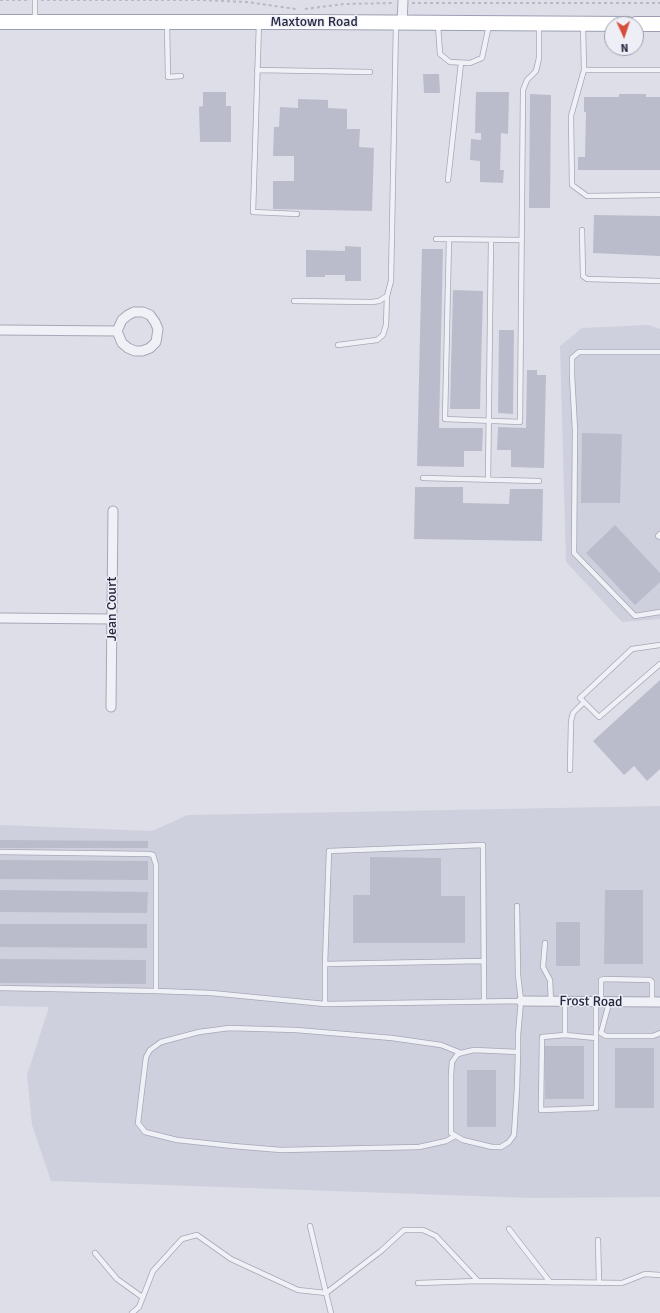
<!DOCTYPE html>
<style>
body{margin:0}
#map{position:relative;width:660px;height:1313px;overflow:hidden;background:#dddee8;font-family:Signika,sans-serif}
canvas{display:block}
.north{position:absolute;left:604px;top:16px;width:40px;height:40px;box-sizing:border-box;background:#edeef6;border:1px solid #9d9fad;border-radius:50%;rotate:177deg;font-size:11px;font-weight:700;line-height:16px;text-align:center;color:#262840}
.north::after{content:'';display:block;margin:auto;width:14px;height:18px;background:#d64e39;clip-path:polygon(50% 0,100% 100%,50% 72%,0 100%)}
</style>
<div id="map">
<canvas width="660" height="1313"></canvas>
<div class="north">N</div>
</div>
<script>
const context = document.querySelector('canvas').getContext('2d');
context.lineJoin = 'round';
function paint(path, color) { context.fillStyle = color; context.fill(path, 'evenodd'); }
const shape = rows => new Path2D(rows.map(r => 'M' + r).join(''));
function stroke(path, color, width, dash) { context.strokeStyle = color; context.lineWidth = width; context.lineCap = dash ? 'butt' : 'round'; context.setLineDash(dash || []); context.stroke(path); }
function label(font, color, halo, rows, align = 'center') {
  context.font = font + ' Signika,sans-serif'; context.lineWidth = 3; context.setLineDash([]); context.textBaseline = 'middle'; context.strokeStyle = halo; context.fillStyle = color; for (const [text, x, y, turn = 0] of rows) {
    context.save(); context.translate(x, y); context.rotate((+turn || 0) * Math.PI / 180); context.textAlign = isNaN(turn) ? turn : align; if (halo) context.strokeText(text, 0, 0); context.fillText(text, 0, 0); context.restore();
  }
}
paint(shape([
 [648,325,660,329,660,619,622,622,566,562,560,346,582,328],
 [660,806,660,1197,531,1198,51,1181,32,1125,27,1075,49,1007,0,1006,0,825,152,831,188,815]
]), '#cfd0dd');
paint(shape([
 [423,74,439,74,440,93,424,93],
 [203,92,226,92,226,106,231,106,231,142,200,142,199,107,203,106],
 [476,92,509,92,508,134,501,133,500,170,504,170,503,183,480,182,480,161,470,160,471,139,481,140,481,133,475,133],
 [530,94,551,95,550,208,529,208],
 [619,94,646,94,646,97,660,97,660,170,578,170,578,157,585,157,586,112,584,112,584,97,619,97],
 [298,99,328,100,328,108,347,109,347,129,360,129,359,147,374,148,372,211,273,209,273,181,294,181,294,156,273,156,274,127,279,127,280,107,298,108],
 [594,215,660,216,660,256,593,253],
 [345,246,361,247,361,281,345,281,345,275,325,275,325,277,306,277,306,250,345,251],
 [422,249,443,249,439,428,483,428,482,451,464,451,464,467,417,466],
 [453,290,483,291,480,409,450,409],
 [499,330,514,330,513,414,498,413],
 [527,370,537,370,537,375,546,375,544,468,511,467,511,450,497,450,498,427,526,428],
 [582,433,622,434,620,503,581,503],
 [415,487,463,487,463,503,509,504,510,489,543,489,542,541,414,539],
 [615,525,660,573,660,582,635,605,586,553],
 [660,680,660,769,647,781,634,766,624,775,593,741],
 [0,840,148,841,148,848,0,848],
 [370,857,441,858,441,896,465,896,465,943,353,943,353,895,370,895],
 [0,860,148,861,148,880,0,879],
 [0,890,148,892,147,913,0,912],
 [605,890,643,890,643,964,604,964],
 [556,922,580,922,580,966,556,966],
 [0,924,147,924,147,948,0,947],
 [0,959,146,960,146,984,0,983],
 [545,1046,584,1046,584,1099,545,1099],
 [615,1048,654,1048,654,1108,615,1108],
 [467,1070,496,1070,496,1127,467,1127]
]), '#babccb');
const lane = shape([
 [35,20,35,0],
 [259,23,253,212,297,214],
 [167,24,168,77,181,76],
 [438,25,440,54,450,62,470,63,482,58,489,25],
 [583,26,584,70,660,70],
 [257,70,370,72],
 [584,70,571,116,572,185,587,196,660,195],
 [448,180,461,63],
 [582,230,583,276,587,279,660,281],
 [436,239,522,240],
 [449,239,445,419,520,422,523,90,527,80,536,71,539,58,539,25],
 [294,301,372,302,379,301,387,296,391,281,396,24],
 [338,345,377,340,383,335,386,325,387,296],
 [660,352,579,352,572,358,572,375,575,430,574,553,635,616,660,612],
 [423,478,539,481],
 [488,480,491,240],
 [660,534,658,536,660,537],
 [660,645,632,649,580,698,599,717,660,664],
 [570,770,571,721,573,713,584,702],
 [0,852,149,854,153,855,156,865,156,991],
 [517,906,518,975,521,1001,518,1035,518,1052,517,1088,514,1135,509,1142,501,1147,492,1147,463,1140,451,1133,451,1075,452,1062,457,1055,461,1053,474,1050,518,1052],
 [545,943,543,967,550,980,551,1002],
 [325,964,483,961],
 [0,988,156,991,211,993,325,1004,521,1001],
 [565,1002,565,1035,542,1037,541,1110,596,1108,596,1003],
 [601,1002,601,980,604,979,650,980,652,982,652,1002],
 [609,1003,601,1033,606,1036,653,1036,660,1033],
 [325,1004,325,964,329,851,483,845,484,1001],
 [565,1035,596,1038],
 [455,1136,446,1141,419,1147,281,1150,233,1146,177,1140,145,1132,138,1123,146,1057,150,1050,161,1042,199,1032,229,1028,296,1030,392,1038,441,1045,461,1053],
 [509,1229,550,1282],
 [598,1240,599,1283],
 [95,1253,117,1279,142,1297],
 [418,1283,478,1281],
 [132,1313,139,1307,153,1271,182,1239,197,1235,231,1259,298,1290,326,1293,310,1226],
 [331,1313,326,1293,381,1251,404,1230,423,1230,436,1236,478,1281,622,1283,645,1274,660,1275]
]);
const street = shape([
 [402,23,403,0],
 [134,312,143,312,150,315,155,322,158,329,156,342,150,348,142,351,135,351,128,348,122,343,117,331,122,320,128,315,134,312],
 [0,330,117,331],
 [0,618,112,619],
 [111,707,113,511],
 [521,1001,660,1002]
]);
const primary = shape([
 [0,22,311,22,628,24],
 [636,24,660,24]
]);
stroke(lane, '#a6a7b6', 6);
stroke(street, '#a6a7b6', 11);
stroke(primary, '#9c9fb4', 16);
stroke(shape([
 [0,0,29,0],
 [41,0,201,0,247,2,296,9],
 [412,3,660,3],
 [305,9,344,4,394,3]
]), '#b7b9c3', 2, [3, 3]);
stroke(lane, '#f0f1f6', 4.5);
stroke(street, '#f0f1f6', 9);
stroke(primary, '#fff', 14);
label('14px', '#262840', '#edeef6', [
 ["Maxtown Road",314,22],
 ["Jean Court",112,609,-90],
 ["Frost Road",591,1002,1]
]);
</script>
